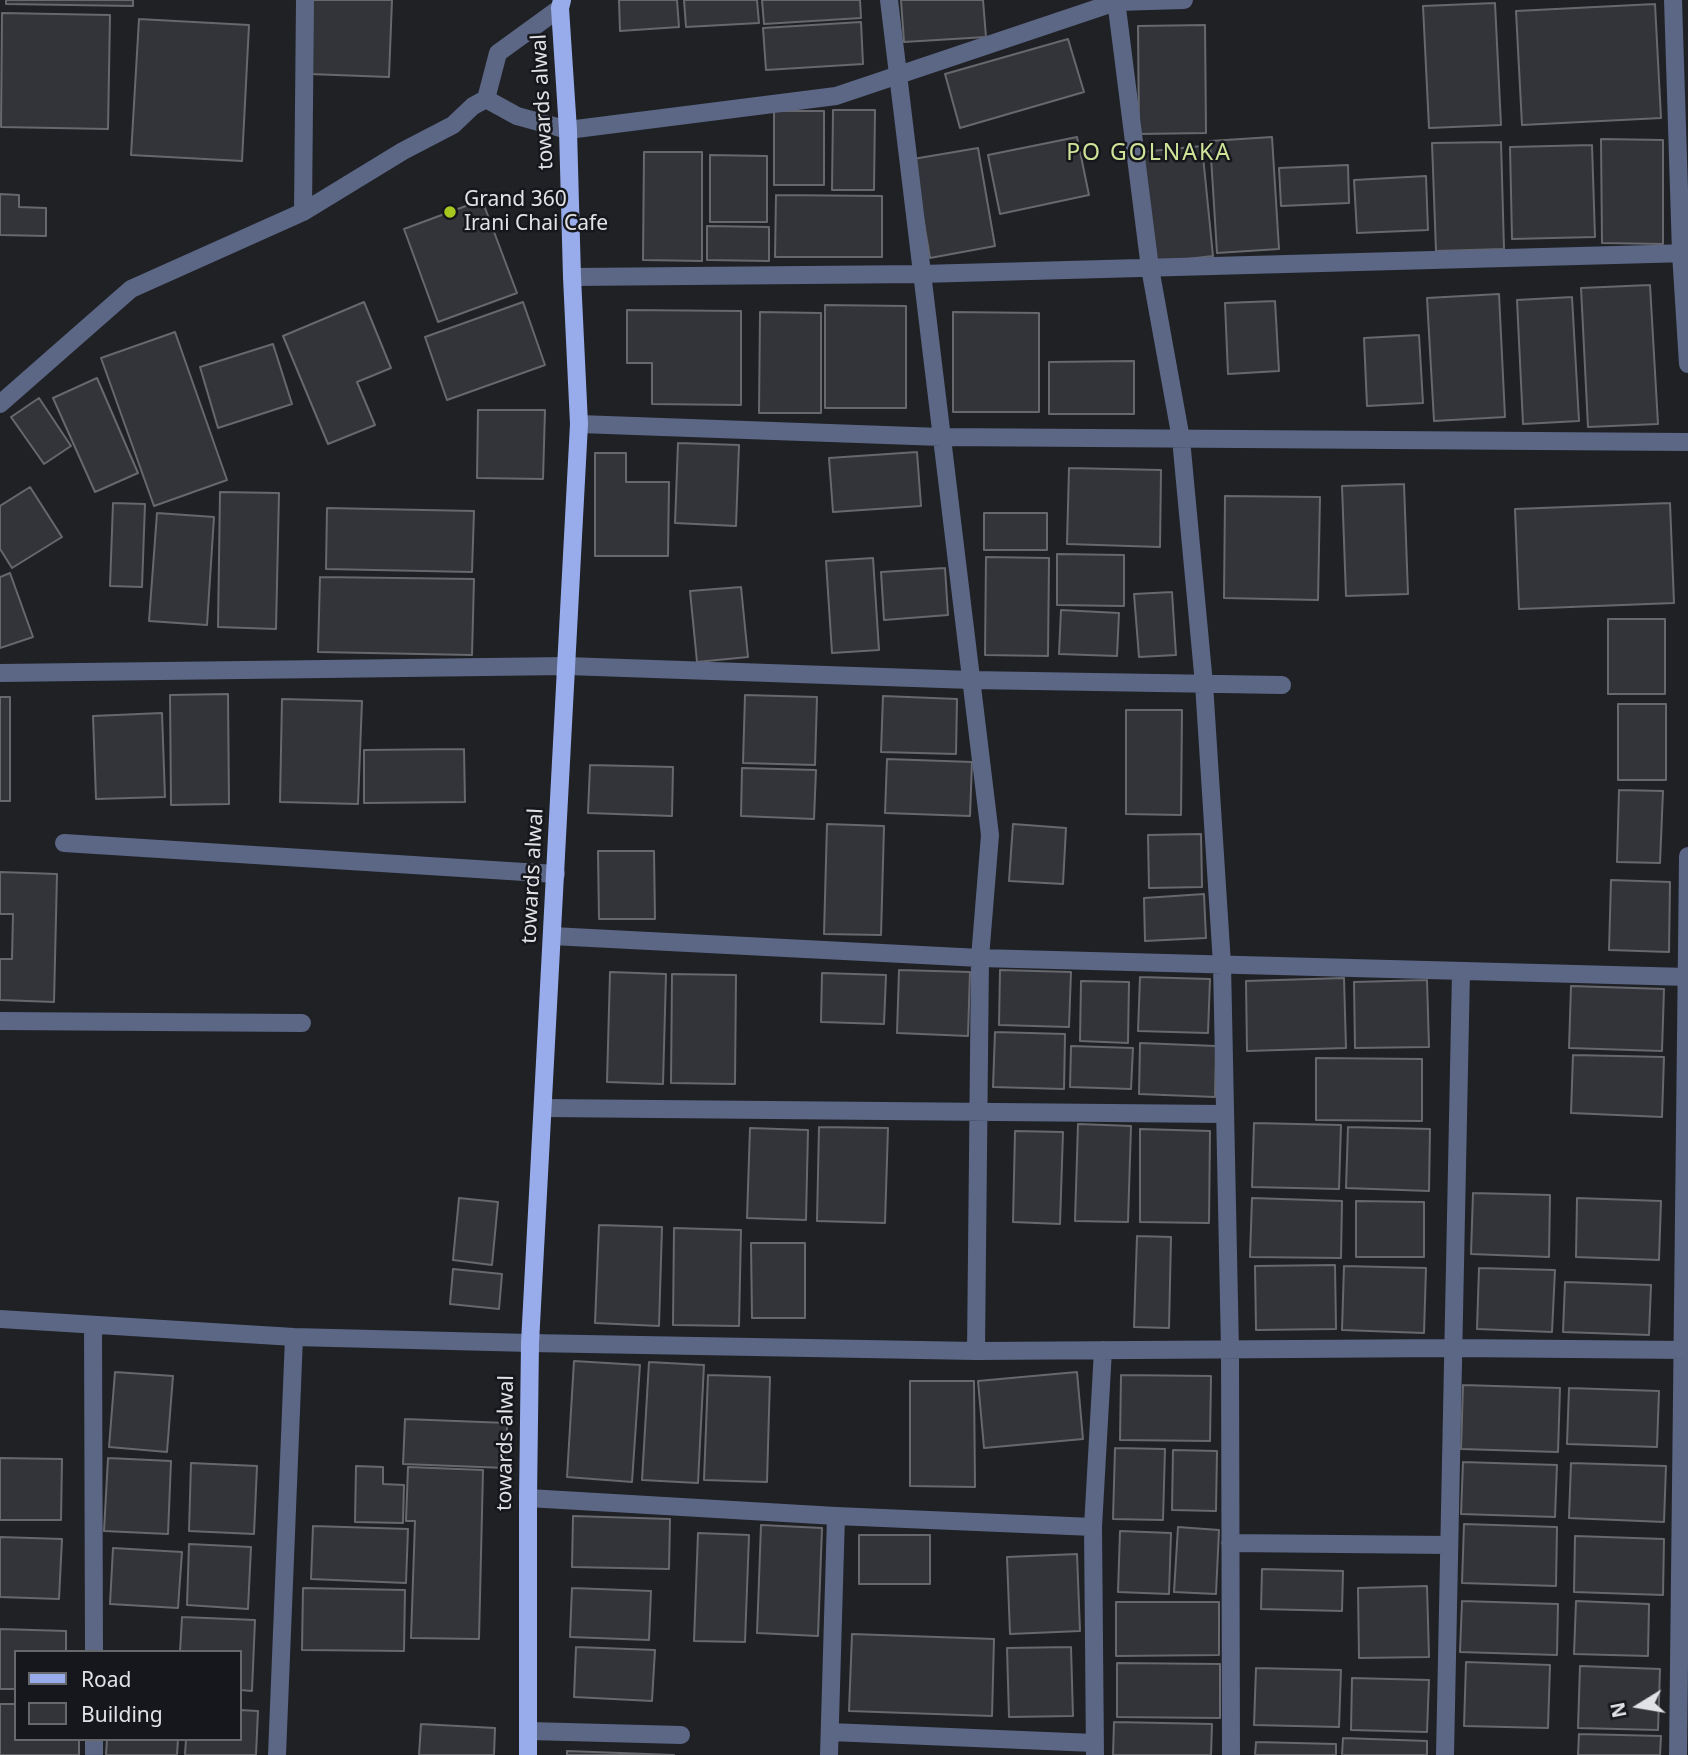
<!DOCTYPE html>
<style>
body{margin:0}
#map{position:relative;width:1688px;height:1755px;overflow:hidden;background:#1f2125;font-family:"Noto Sans",sans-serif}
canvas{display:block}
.legend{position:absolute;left:14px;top:1650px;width:228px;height:91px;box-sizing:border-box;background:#16171c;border:2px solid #67686c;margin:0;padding:9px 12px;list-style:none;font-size:21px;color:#e1e2e5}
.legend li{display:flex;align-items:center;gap:14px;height:35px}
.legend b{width:35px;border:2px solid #67686c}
.north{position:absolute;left:1604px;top:1671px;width:70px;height:70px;-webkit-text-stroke:5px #16171c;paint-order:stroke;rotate:259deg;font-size:19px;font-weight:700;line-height:28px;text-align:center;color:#e1e2e5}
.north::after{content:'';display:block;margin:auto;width:24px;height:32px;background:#e1e2e5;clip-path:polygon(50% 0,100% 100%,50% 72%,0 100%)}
</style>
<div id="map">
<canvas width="1688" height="1755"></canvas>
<ul class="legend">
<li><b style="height:9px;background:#98acec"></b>Road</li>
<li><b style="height:19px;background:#33343a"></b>Building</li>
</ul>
<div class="north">N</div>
</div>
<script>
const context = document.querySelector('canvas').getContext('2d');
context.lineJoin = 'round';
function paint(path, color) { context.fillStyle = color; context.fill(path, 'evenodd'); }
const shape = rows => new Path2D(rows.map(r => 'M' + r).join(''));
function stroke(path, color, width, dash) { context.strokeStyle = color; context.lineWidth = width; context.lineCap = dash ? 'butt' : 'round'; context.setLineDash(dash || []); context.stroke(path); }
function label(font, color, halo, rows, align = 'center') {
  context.font = font + ' "Noto Sans",sans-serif'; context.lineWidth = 5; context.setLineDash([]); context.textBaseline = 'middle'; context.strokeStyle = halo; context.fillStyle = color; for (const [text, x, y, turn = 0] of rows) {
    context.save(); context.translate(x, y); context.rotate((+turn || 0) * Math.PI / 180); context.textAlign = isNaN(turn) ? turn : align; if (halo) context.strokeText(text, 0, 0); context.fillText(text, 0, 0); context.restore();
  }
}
const building = shape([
 [6,0,133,0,133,6,6,4,6,0],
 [312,0,392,0,389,77,309,74,312,0],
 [619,0,677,0,679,27,620,31,619,0],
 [684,0,757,0,759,23,686,27,684,0],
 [762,0,860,0,861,18,764,24,762,0],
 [901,0,983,0,986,37,904,42,901,0],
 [1495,3,1501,125,1429,128,1423,6,1495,3],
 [1655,4,1661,118,1522,125,1516,11,1655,4],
 [2,13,110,15,108,129,1,127,2,13],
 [139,19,249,25,242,161,131,155,139,19],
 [861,22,863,64,766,70,763,28,861,22],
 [1205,25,1206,133,1139,134,1138,26,1205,25],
 [1068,39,1084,92,960,128,945,74,1068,39],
 [833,110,875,110,874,190,832,190,833,110],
 [774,111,824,111,824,185,774,185,774,111],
 [1077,137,1089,195,1000,214,988,155,1077,137],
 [1272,137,1279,249,1217,253,1210,141,1272,137],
 [1601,139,1663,140,1663,244,1602,243,1601,139],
 [1501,142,1504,249,1436,251,1432,143,1501,142],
 [1592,145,1595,237,1512,239,1510,147,1592,145],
 [1202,146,1213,256,1153,263,1142,152,1202,146],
 [978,148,995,246,930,258,913,159,978,148],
 [644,152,702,152,702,261,643,260,644,152],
 [710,155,767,156,767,222,710,222,710,155],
 [1348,165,1349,203,1281,206,1279,168,1348,165],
 [1426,176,1428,230,1357,233,1354,180,1426,176],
 [0,194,19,195,19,207,46,208,46,236,0,235,0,194],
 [776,195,882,196,882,257,775,257,776,195],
 [482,200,517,293,438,322,404,229,482,200],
 [707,226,769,227,769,261,707,260,707,226],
 [1650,285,1658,424,1588,427,1581,288,1650,285],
 [1499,294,1505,417,1434,421,1427,298,1499,294],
 [1572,297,1579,421,1523,424,1517,300,1572,297],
 [1275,301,1279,371,1228,374,1225,303,1275,301],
 [364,302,391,368,357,382,375,425,328,444,283,336,364,302],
 [523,302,545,365,447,400,425,337,523,302],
 [825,305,906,306,906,408,825,408,825,305],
 [627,310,741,311,741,405,652,404,652,363,627,363,627,310],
 [760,312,821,313,821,413,759,413,760,312],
 [953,312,1039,313,1039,412,953,412,953,312],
 [175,332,227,480,154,506,101,358,175,332],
 [1419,335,1423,403,1367,406,1364,338,1419,335],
 [273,344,292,404,218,428,200,367,273,344],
 [1134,361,1134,414,1049,414,1049,362,1134,361],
 [97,378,138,473,95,492,53,398,97,378],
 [39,398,71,446,44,464,11,417,39,398],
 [478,410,545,410,543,479,477,478,478,410],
 [678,443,739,445,736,526,675,523,678,443],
 [917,452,921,506,833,512,829,458,917,452],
 [595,453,626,453,626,482,669,482,668,556,595,556,595,453],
 [1069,468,1161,470,1160,547,1067,544,1069,468],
 [1404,484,1408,594,1346,596,1342,486,1404,484],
 [30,487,62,537,12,568,0,549,0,506,30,487],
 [220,492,279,493,276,629,218,627,220,492],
 [1225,496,1320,497,1318,600,1224,598,1225,496],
 [113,503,145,504,142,587,110,586,113,503],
 [1670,503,1674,603,1519,609,1515,509,1670,503],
 [327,508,474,511,472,572,326,569,327,508],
 [157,513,214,517,207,625,149,621,157,513],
 [984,513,1047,513,1047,550,984,550,984,513],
 [1057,554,1124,555,1124,606,1057,605,1057,554],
 [986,557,1049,558,1048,656,985,655,986,557],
 [873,558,879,650,832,653,826,561,873,558],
 [945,568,948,615,884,620,881,572,945,568],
 [10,573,33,637,0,648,0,577,10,573],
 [320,577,474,579,472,655,318,652,320,577],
 [741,587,748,657,697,662,690,591,741,587],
 [1172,592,1176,655,1139,657,1134,594,1172,592],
 [1061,610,1119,613,1117,656,1059,654,1061,610],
 [1608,619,1665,619,1665,694,1608,694,1608,619],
 [228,694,229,804,171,805,170,695,228,694],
 [745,695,817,697,815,765,743,763,745,695],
 [883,696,957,699,956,754,881,752,883,696],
 [0,697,10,697,10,801,0,801,0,697],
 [282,699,362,701,358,804,280,802,282,699],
 [1618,704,1666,704,1666,780,1618,780,1618,704],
 [1126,710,1182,710,1181,815,1126,814,1126,710],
 [162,713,165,797,96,799,93,716,162,713],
 [464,749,465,802,364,803,364,750,464,749],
 [887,759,972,762,970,816,885,813,887,759],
 [590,765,673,767,672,816,588,813,590,765],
 [742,768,816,770,814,819,741,816,742,768],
 [1619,790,1663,791,1660,863,1617,862,1619,790],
 [827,824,884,826,881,935,824,934,827,824],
 [1013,824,1066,828,1063,884,1009,881,1013,824],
 [1201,834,1202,887,1149,888,1148,835,1201,834],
 [598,851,654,851,655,919,599,919,598,851],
 [0,872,57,874,54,1002,0,1000,0,959,12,959,13,914,0,914,0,872],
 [1611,880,1670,882,1669,952,1609,950,1611,880],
 [1204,894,1206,938,1145,941,1144,898,1204,894],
 [899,970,970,972,968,1036,897,1033,899,970],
 [1000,970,1071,972,1069,1027,999,1025,1000,970],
 [610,972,666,974,663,1084,607,1082,610,972],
 [822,973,886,975,884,1024,821,1022,822,973],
 [672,974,736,975,735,1084,671,1083,672,974],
 [1140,977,1210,979,1208,1033,1138,1031,1140,977],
 [1344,978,1346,1048,1247,1051,1246,981,1344,978],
 [1427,980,1429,1047,1355,1048,1354,982,1427,980],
 [1081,981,1129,982,1128,1043,1080,1041,1081,981],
 [1571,986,1664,989,1662,1051,1569,1048,1571,986],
 [995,1032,1065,1034,1064,1089,993,1087,995,1032],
 [1140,1043,1216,1046,1215,1097,1139,1094,1140,1043],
 [1071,1046,1133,1048,1131,1089,1070,1087,1071,1046],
 [1573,1055,1664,1057,1662,1117,1571,1113,1573,1055],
 [1316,1058,1422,1059,1422,1121,1316,1120,1316,1058],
 [1254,1123,1341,1125,1339,1189,1252,1187,1254,1123],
 [1078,1124,1131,1126,1128,1222,1075,1221,1078,1124],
 [819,1127,888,1128,885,1223,817,1221,819,1127],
 [1348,1127,1430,1129,1429,1191,1346,1188,1348,1127],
 [750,1128,808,1130,806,1220,747,1218,750,1128],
 [1140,1129,1210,1131,1209,1223,1140,1222,1140,1129],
 [1015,1131,1063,1132,1060,1224,1013,1222,1015,1131],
 [1473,1193,1550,1195,1549,1257,1471,1254,1473,1193],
 [459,1198,498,1202,492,1265,453,1260,459,1198],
 [1252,1198,1342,1201,1341,1258,1250,1257,1252,1198],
 [1577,1198,1661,1201,1659,1260,1576,1257,1577,1198],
 [1356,1201,1424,1202,1424,1257,1356,1257,1356,1201],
 [599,1225,662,1227,659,1326,595,1323,599,1225],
 [674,1228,741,1230,739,1326,673,1325,674,1228],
 [1137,1236,1171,1237,1169,1328,1134,1327,1137,1236],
 [751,1243,805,1243,805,1318,752,1318,751,1243],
 [1335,1265,1336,1329,1256,1330,1255,1266,1335,1265],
 [1344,1266,1426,1268,1424,1333,1342,1330,1344,1266],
 [1479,1268,1555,1270,1552,1332,1477,1329,1479,1268],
 [453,1269,502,1274,499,1309,450,1304,453,1269],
 [1565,1282,1651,1285,1649,1335,1563,1332,1565,1282],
 [574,1361,640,1365,632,1482,567,1477,574,1361],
 [649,1362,704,1365,698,1483,642,1480,649,1362],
 [115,1372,173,1376,167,1452,109,1447,115,1372],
 [1077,1372,1083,1439,984,1448,978,1381,1077,1372],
 [708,1375,770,1377,767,1482,704,1480,708,1375],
 [1121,1375,1211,1376,1210,1441,1120,1440,1121,1375],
 [910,1381,974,1381,975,1487,910,1486,910,1381],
 [1463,1385,1560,1388,1558,1452,1461,1449,1463,1385],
 [1569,1388,1659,1391,1657,1447,1567,1444,1569,1388],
 [405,1419,507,1423,506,1468,403,1464,405,1419],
 [1115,1448,1165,1449,1163,1520,1113,1519,1115,1448],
 [1173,1450,1217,1451,1216,1511,1172,1510,1173,1450],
 [0,1458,62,1459,61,1520,0,1520,0,1458],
 [108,1458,171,1461,168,1534,104,1531,108,1458],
 [1463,1462,1557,1465,1555,1517,1461,1514,1463,1462],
 [191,1463,257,1466,254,1534,189,1531,191,1463],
 [1571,1463,1666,1466,1664,1522,1569,1518,1571,1463],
 [356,1466,383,1467,383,1484,404,1485,403,1523,355,1522,356,1466],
 [408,1467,483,1470,479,1639,411,1638,415,1521,406,1521,408,1467],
 [573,1516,670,1519,669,1569,572,1567,573,1516],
 [1464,1524,1557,1527,1556,1586,1462,1583,1464,1524],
 [761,1525,822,1528,818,1636,757,1633,761,1525],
 [313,1526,408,1529,406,1583,311,1579,313,1526],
 [1178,1527,1219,1530,1216,1594,1174,1592,1178,1527],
 [1120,1531,1171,1533,1169,1594,1118,1592,1120,1531],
 [698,1533,749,1535,745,1642,694,1641,698,1533],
 [859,1535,930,1535,930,1584,859,1584,859,1535],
 [1575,1536,1664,1539,1663,1595,1574,1592,1575,1536],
 [0,1537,62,1539,59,1599,0,1597,0,1537],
 [189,1544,251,1547,248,1609,187,1605,189,1544],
 [113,1548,182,1552,178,1608,110,1604,113,1548],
 [1077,1554,1080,1631,1010,1634,1007,1557,1077,1554],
 [1262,1569,1343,1571,1342,1611,1261,1609,1262,1569],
 [1427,1586,1429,1657,1359,1658,1358,1588,1427,1586],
 [303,1588,405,1590,404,1651,302,1650,303,1588],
 [572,1588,651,1591,649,1640,570,1637,572,1588],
 [1462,1601,1558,1604,1557,1655,1460,1652,1462,1601],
 [1576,1601,1649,1604,1648,1656,1574,1654,1576,1601],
 [1116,1602,1219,1602,1219,1655,1116,1656,1116,1602],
 [182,1617,255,1620,252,1691,240,1690,240,1652,180,1652,182,1617],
 [0,1629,66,1631,66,1652,16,1652,16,1689,0,1689,0,1629],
 [852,1634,994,1639,992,1716,849,1711,852,1634],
 [576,1647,655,1650,652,1701,574,1697,576,1647],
 [1071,1647,1073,1716,1009,1717,1007,1648,1071,1647],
 [1466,1662,1550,1665,1548,1728,1464,1726,1466,1662],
 [1117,1663,1220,1664,1220,1718,1117,1717,1117,1663],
 [1580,1666,1660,1669,1658,1730,1578,1728,1580,1666],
 [1256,1668,1341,1670,1339,1727,1254,1725,1256,1668],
 [1352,1678,1429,1680,1427,1732,1351,1730,1352,1678],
 [0,1704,16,1704,16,1739,79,1739,79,1755,0,1755,0,1704],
 [240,1710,258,1711,256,1755,185,1755,186,1739,240,1739,240,1710],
 [1114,1722,1212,1724,1211,1755,1113,1755,1114,1722],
 [421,1724,495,1728,494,1755,419,1755,421,1724],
 [1579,1734,1661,1736,1660,1755,1578,1755,1579,1734],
 [1343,1738,1427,1741,1427,1755,1342,1755,1343,1738],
 [107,1739,178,1739,177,1755,106,1755,107,1739],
 [1256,1742,1336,1744,1336,1755,1255,1755,1256,1742],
 [567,1751,674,1755,567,1755,567,1751]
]);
paint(building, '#33343a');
stroke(building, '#66686d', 2);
stroke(shape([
 [889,0,990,835,980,958,976,1351],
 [1116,0,1150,268,1181,439,1204,684,1222,964,1230,1350,1231,1755],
 [1673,0,1681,253,1688,364],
 [560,8,498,53,486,99,517,116,568,130,836,96,1116,2,1184,0],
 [303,212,305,0],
 [572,277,921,274,1688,253],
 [0,404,131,289,303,212,403,151,453,125,473,106,486,99],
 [579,424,941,437,1688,442],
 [0,673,567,666,971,680,1282,685],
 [64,843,556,874],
 [552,936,980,958,1688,977],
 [0,1021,302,1023],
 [543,1108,1224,1114],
 [0,1319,294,1337,530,1343,976,1351,1453,1348,1688,1350],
 [93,1325,94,1652],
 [528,1498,836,1516,1093,1527],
 [1230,1543,1449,1545],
 [529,1731,681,1735],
 [830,1732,1094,1743],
 [94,1739,94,1755],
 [277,1755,294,1337],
 [829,1755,836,1516],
 [1095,1755,1093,1527,1103,1350],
 [1445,1755,1461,971],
 [1678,1755,1688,856]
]), '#5c6685', 18);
stroke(shape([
 [528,1755,528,1498,530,1343,579,424,572,277,568,130,560,8,562,0]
]), '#98acec', 18);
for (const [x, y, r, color] of [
 [450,212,7,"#a7c81f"]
]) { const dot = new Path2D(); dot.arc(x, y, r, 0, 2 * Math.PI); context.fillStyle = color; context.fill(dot); stroke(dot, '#16171c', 2.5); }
label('21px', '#e1e2e5', '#16171c', [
 ["towards alwal",543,102,-93],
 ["towards alwal",533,876,-87],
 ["towards alwal",506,1443,-89]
]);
label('21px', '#e1e2e5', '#16171c', [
 ["Grand 360",464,200],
 ["Irani Chai Cafe",464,224]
], 'left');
context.letterSpacing = '2px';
label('23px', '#cee398', '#16171c', [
 ["PO GOLNAKA",1149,153]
]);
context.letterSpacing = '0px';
</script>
